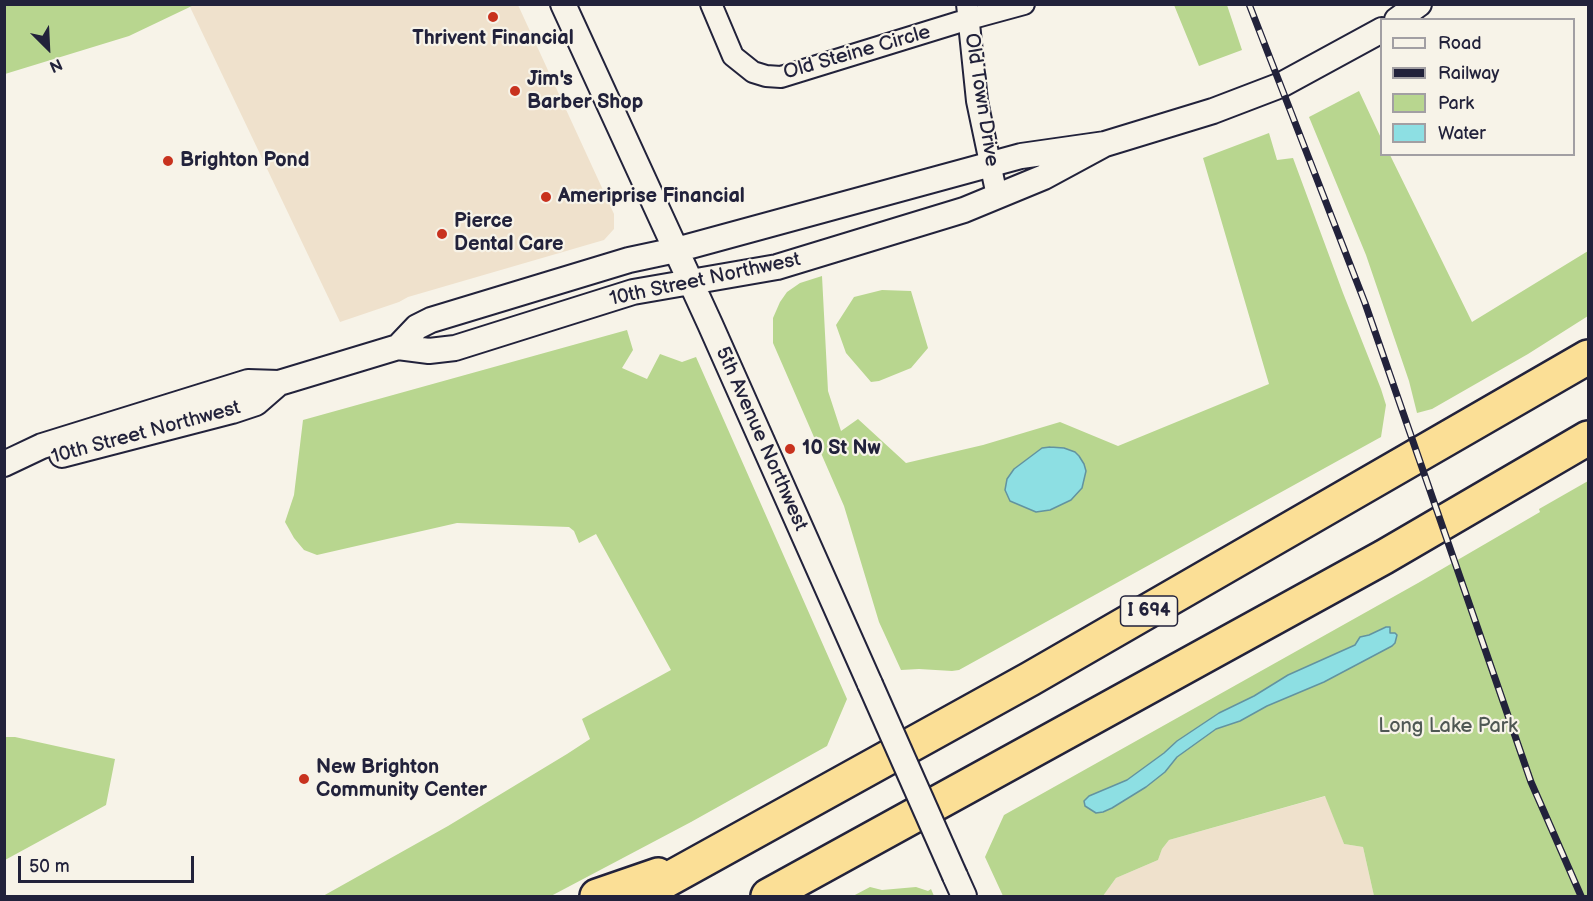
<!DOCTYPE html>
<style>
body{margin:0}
#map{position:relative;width:1593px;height:901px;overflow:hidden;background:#f7f3e8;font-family:"Balsamiq Sans",sans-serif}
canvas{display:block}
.frame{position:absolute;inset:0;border:6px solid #22223b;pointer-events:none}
.legend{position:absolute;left:1380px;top:18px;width:195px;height:138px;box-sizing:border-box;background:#f7f3e8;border:2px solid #a29fa3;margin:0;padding:8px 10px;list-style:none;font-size:18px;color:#22223b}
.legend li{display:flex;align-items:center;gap:12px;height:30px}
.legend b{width:30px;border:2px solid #a29fa3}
.north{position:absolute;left:18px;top:18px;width:60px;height:60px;-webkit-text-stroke:4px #f7f3e8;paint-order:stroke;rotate:156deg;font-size:16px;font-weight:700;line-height:24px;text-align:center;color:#22223b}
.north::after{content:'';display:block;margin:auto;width:21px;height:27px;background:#22223b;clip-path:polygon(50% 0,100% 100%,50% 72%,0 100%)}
.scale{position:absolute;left:18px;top:856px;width:176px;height:27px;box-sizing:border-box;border:3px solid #22223b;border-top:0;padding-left:8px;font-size:18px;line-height:21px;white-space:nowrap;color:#22223b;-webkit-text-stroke:4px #f7f3e8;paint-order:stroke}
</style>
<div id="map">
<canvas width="1593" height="901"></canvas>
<div class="frame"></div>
<ul class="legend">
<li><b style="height:8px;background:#f7f3e8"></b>Road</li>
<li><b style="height:8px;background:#22223b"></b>Railway</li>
<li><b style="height:16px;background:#b8d68f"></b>Park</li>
<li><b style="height:16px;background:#8ddfe3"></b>Water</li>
</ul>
<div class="north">N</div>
<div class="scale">50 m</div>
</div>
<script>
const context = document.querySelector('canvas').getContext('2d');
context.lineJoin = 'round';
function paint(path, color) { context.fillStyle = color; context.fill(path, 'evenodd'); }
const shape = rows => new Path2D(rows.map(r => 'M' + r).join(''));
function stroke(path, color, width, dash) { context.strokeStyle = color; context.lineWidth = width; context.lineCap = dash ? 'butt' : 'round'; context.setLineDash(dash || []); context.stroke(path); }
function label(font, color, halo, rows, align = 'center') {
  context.font = font + ' "Balsamiq Sans",sans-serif'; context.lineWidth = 4.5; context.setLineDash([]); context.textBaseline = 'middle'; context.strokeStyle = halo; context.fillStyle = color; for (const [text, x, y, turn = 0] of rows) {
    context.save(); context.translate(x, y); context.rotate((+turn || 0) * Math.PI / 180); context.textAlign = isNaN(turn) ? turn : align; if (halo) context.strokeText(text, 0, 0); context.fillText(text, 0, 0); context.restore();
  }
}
paint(shape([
 [194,4,518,5,614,214,614,229,604,240,408,297,399,302,340,322,190,7],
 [1326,796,1344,844,1363,847,1374,896,1103,896,1116,878,1158,860,1162,849,1169,840]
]), '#efe1cc');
paint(shape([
 [4,5,5,4,194,5,129,36,5,74],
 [1174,5,1227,5,1242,50,1199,66],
 [1359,91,1381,138,1382,154,1390,155,1472,322,1588,251,1588,316,1528,354,1432,409,1417,413,1409,381,1366,255,1309,117],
 [1269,133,1277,160,1293,158,1343,293,1381,389,1386,405,1381,437,959,670,952,671,919,669,901,670,879,622,844,506,773,343,773,318,780,302,787,292,800,283,822,276,828,391,841,431,858,419,906,463,983,445,1060,422,1118,446,1269,384,1203,158],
 [882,290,911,291,928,348,911,368,879,381,871,382,846,353,836,325,854,297],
 [627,330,633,350,622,368,647,379,660,354,682,362,696,357,847,699,827,746,691,822,551,896,323,896,448,826,567,754,590,739,582,719,671,670,596,534,579,543,574,531,569,527,457,523,317,555,304,550,294,538,285,522,294,495,303,420],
 [1588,481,1588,896,1374,896,1363,847,1344,844,1325,796,1169,840,1162,849,1158,860,1116,878,1103,896,1003,896,985,857,1004,815,1418,583,1540,512,1539,509],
 [5,737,15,737,115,759,106,805,5,860],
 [870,887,882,890,916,887,928,891,931,889,934,896,853,896]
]), '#b8d68f');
const water = shape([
 [1050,447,1064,448,1075,452,1079,456,1084,464,1086,471,1082,488,1071,500,1050,510,1036,512,1010,501,1005,490,1007,479,1014,469,1042,448,1050,447],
 [1386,627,1390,627,1390,633,1395,633,1397,635,1395,643,1392,646,1324,682,1267,706,1240,721,1216,729,1177,757,1165,772,1146,787,1112,808,1103,812,1096,813,1085,806,1084,801,1089,796,1127,780,1164,753,1177,741,1219,713,1254,696,1288,675,1355,645,1360,637,1369,635,1386,627]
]);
paint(water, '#8ddfe3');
stroke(water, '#6293a0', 1.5);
const minor = shape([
 [711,4,733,56,753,72,766,76,781,77,969,19,1024,4],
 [967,4,977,101,997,196]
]);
const tertiary = shape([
 [563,4,710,324,870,684],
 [1397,20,1419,4],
 [398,347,417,327,431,320,629,260,676,250,1021,156,1105,144,1213,111,1281,85,1382,30],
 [62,455,232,411,256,403,279,383],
 [4,464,42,446,248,382,279,383,398,347,429,351,455,348,633,292,777,267,964,210,1044,177,1105,144],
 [955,876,964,896]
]);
const motorway = shape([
 [597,896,658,875],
 [638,896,1030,679,1588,357],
 [768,896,1384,557,1588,438]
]);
stroke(minor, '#22223b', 24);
stroke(tertiary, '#22223b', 28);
stroke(motorway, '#22223b', 38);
stroke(minor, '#f7f3e8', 20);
stroke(tertiary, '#f7f3e8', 24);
stroke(motorway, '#fbdf96', 33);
const rail = shape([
 [1249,4,1365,303,1531,782,1581,896]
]);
stroke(rail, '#22223b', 7);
stroke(rail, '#f7f3e8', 4.5, [14]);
const tertiaryBridge = shape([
 [870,684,955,876]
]);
stroke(tertiaryBridge, '#22223b', 28, []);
stroke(tertiaryBridge, '#f7f3e8', 24);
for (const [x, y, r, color] of [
 [493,17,6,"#c8321e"],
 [515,91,6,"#c8321e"],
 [168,161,6,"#c8321e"],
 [546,197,6,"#c8321e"],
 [442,234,6,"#c8321e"],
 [790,449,6,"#c8321e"],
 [304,779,6,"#c8321e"]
]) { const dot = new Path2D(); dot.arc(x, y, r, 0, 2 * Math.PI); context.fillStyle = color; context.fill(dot); stroke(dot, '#f7f3e8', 2); }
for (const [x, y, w] of [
 [1149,611,57]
]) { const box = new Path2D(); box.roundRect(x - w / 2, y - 15, w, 30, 4.5); context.fillStyle = '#f7f3e8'; context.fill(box); stroke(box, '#22223b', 1.5); }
label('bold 18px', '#22223b', null, [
 ["I 694",1149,611]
]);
label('bold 20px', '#22223b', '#f7f3e8', [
 ["Thrivent Financial",493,39,"center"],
 ["Jim's",527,80],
 ["Barber Shop",527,103],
 ["Brighton Pond",180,161],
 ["Ameriprise Financial",558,197],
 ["Pierce",454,222],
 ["Dental Care",454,245],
 ["10 St Nw",802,449],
 ["New Brighton",316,768],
 ["Community Center",316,791]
], 'left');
label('20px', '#22223b', '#f7f3e8', [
 ["Old Steine Circle",857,53,-16],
 ["Old Town Drive",981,100,81],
 ["10th Street Northwest",705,280,-12],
 ["10th Street Northwest",146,433,-15],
 ["5th Avenue Northwest",761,439,66]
]);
label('20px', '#4f5854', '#f7f3e8', [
 ["Long Lake Park",1448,727]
]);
</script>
